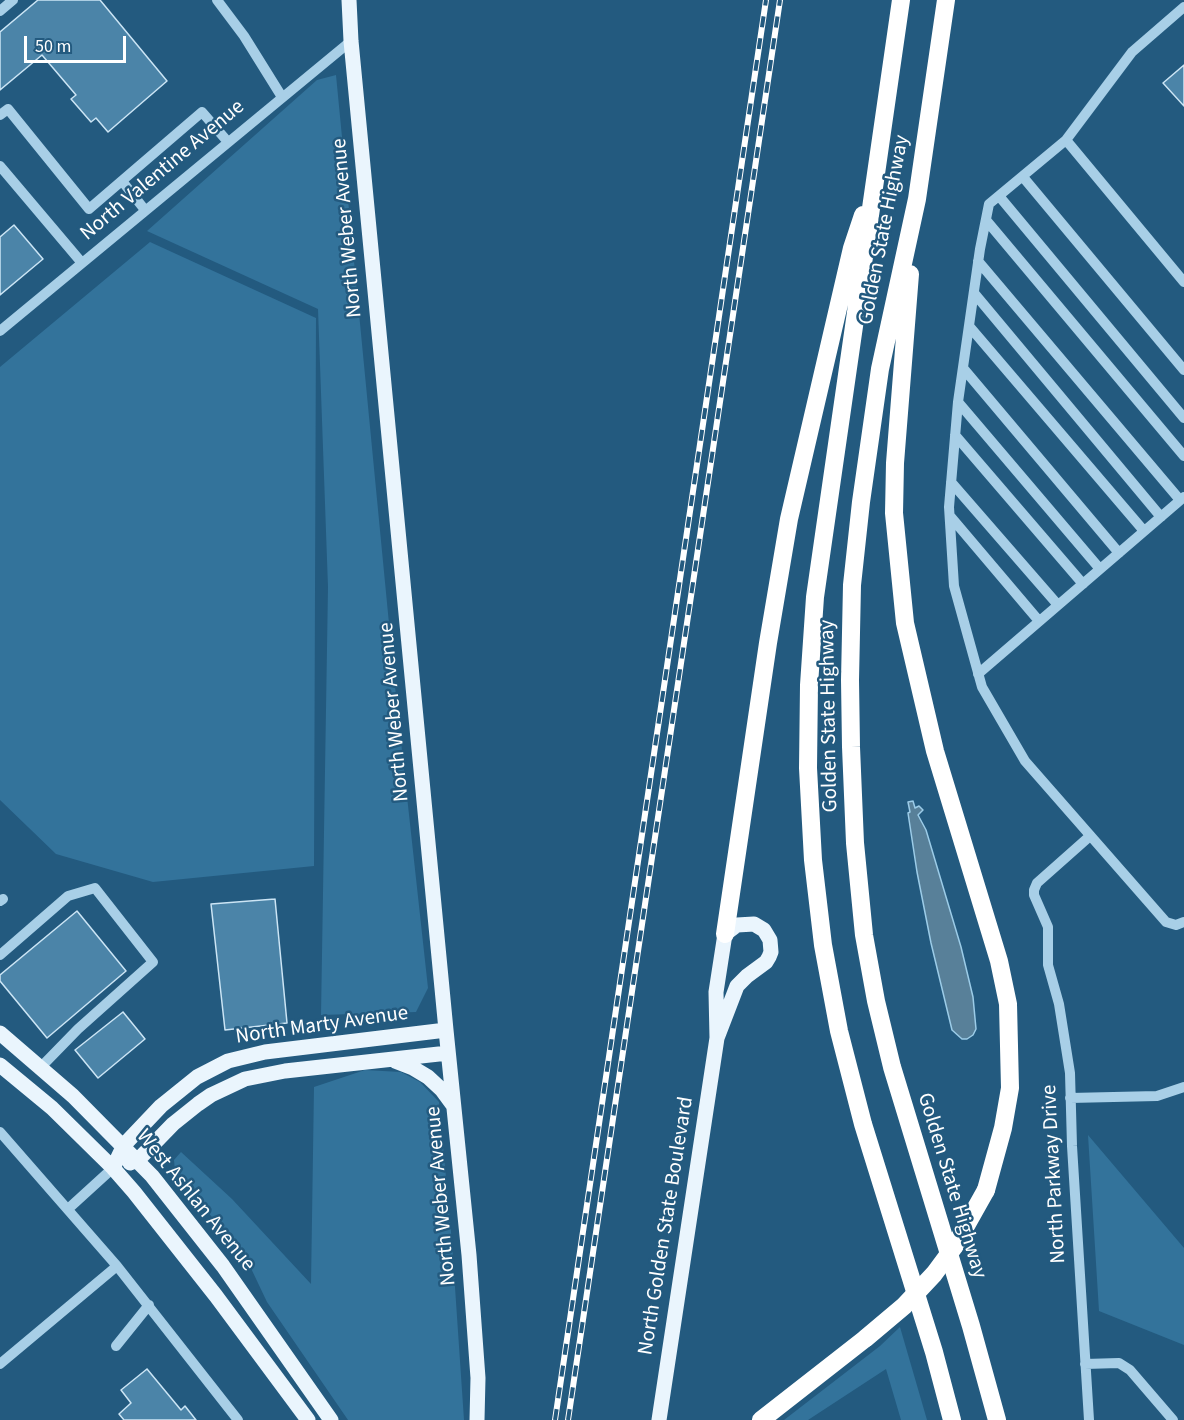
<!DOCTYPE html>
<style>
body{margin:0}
#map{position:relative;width:1184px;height:1420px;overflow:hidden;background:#235a7f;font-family:"Source Sans 3",sans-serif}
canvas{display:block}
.scale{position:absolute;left:24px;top:36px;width:102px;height:27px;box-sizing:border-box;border:3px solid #fff;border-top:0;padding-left:8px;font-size:18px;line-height:21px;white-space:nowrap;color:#fff;-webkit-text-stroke:4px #235a7f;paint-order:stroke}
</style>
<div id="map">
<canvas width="1184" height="1420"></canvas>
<div class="scale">50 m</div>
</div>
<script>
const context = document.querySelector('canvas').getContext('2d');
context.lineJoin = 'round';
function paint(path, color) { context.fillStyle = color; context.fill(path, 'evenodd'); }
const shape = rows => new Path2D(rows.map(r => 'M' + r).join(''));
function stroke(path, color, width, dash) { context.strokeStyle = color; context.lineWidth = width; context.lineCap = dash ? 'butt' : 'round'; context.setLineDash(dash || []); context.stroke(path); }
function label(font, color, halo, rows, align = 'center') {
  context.font = font + ' "Source Sans 3",sans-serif'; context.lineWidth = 5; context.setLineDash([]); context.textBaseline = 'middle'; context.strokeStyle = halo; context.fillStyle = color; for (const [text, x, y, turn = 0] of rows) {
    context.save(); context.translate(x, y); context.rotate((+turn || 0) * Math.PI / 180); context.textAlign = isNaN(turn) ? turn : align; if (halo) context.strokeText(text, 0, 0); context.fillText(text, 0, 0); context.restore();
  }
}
paint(shape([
 [336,75,396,696,428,988,416,1012,321,1015,328,587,318,309,147,231,317,80],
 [150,242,316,318,314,866,153,882,56,854,0,800,0,367],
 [365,1070,401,1072,420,1082,439,1102,452,1243,464,1420,348,1420,267,1302,248,1262,175,1171,174,1160,181,1152,232,1199,311,1284,314,1087],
 [1088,1135,1184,1248,1184,1345,1099,1311],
 [900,1327,927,1420,901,1420,886,1369,808,1420,784,1420,880,1346]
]), '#33739b');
const water = shape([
 [913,801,915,808,919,806,923,810,918,815,926,830,961,947,973,997,976,1029,973,1035,967,1039,962,1039,952,1030,931,943,917,872,908,813,910,812,908,802,913,801]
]);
paint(water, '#588099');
stroke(water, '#9ccce8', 1.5);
const building = shape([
 [38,0,100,0,167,81,108,132,96,118,91,122,71,99,76,95,42,55,0,90,0,32,38,0],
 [1184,65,1184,106,1163,83,1184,65],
 [14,225,43,259,0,295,0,237,14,225],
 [275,899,287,1023,225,1030,211,904,275,899],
 [77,911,126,971,47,1038,0,981,0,975,77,911],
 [123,1012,145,1039,98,1078,75,1050,123,1012],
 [147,1369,181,1410,185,1406,196,1420,124,1420,119,1414,131,1403,121,1390,147,1369]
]);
paint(building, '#4b84a8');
stroke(building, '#cce5f5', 1.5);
stroke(shape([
 [217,0,244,36,282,97],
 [1184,7,1132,52,1066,140,989,204,980,249,958,402,949,507,954,586,982,687,1025,761,1166,922,1176,925,1184,922],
 [0,11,13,0],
 [0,115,8,109,89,209,202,112,228,142],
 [1066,140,1184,282],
 [0,166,82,263],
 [1023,177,1184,370],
 [122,181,145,210],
 [999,196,1184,418],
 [986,220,1184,456],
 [978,261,1180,500],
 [974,293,1161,517],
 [969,326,1144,531],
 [0,331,351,41],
 [963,368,1119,553],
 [958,402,1100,569],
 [955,435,1083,584],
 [951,482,1058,605],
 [950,516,1039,621],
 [978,674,1184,497],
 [0,901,3,899],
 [0,955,68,896,95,888,153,962,78,1029,41,1067],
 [1070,1098,1157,1096,1184,1087],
 [0,1132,117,1266,0,1364],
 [68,1209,113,1168],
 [117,1266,238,1420],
 [116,1346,149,1305],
 [1085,1364,1119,1363,1130,1370,1173,1420],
 [1089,1420,1072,1146,1070,1073,1059,1004,1048,965,1048,927,1034,895,1034,890,1037,883,1090,836]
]), '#a8cfe7', 10);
stroke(shape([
 [349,0,351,41,446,1030,469,1255,478,1378,477,1420],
 [0,1033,73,1096,152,1176,223,1266,331,1420],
 [395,1061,413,1068,428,1077,442,1090,453,1105],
 [0,1065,52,1108,113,1168,134,1192,216,1296,308,1420],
 [130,1163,138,1160,173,1124,198,1104,211,1095,245,1079,285,1071,448,1053],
 [113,1168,124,1145,161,1106,197,1077,228,1061,265,1052,446,1030],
 [659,1420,717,1038,716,992,725,934,737,925,754,924,764,930,770,940,771,952,769,957,766,962,747,976,737,986,717,1038]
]), '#eaf5fd', 15);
stroke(shape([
 [901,0,815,597,809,685,808,768,813,860,823,945,839,1031,863,1124,934,1352,952,1420],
 [946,0,917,199,880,369,861,502,852,585,850,680,851,747,855,843,864,935,876,1001,892,1067,971,1326,997,1420],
 [910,274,895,463,894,513,905,623,935,751,999,961,1008,1004,1010,1088,1003,1128,986,1190],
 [725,934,768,643,789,519,852,248,863,215],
 [761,1420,866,1338]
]), '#fff', 18);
const rail = shape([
 [555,1420,766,0],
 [568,1420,780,0]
]);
stroke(rail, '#fff', 6);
stroke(rail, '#235a7f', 4, [11]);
stroke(shape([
 [866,1338,904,1306,934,1274,954,1247,986,1190]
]), '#fff', 18);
label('21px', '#fff', '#235a7f', [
 ["North Valentine Avenue",163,171,-40],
 ["North Weber Avenue",348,228,-95],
 ["Golden State Highway",885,230,-79],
 ["North Weber Avenue",395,712,-95],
 ["Golden State Highway",830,716,-91],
 ["North Marty Avenue",322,1026,-8],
 ["North Parkway Drive",1055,1174,-93],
 ["Golden State Highway",951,1186,73],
 ["North Weber Avenue",442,1196,-95],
 ["West Ashlan Avenue",195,1201,51],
 ["North Golden State Boulevard",667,1226,-81]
]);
</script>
